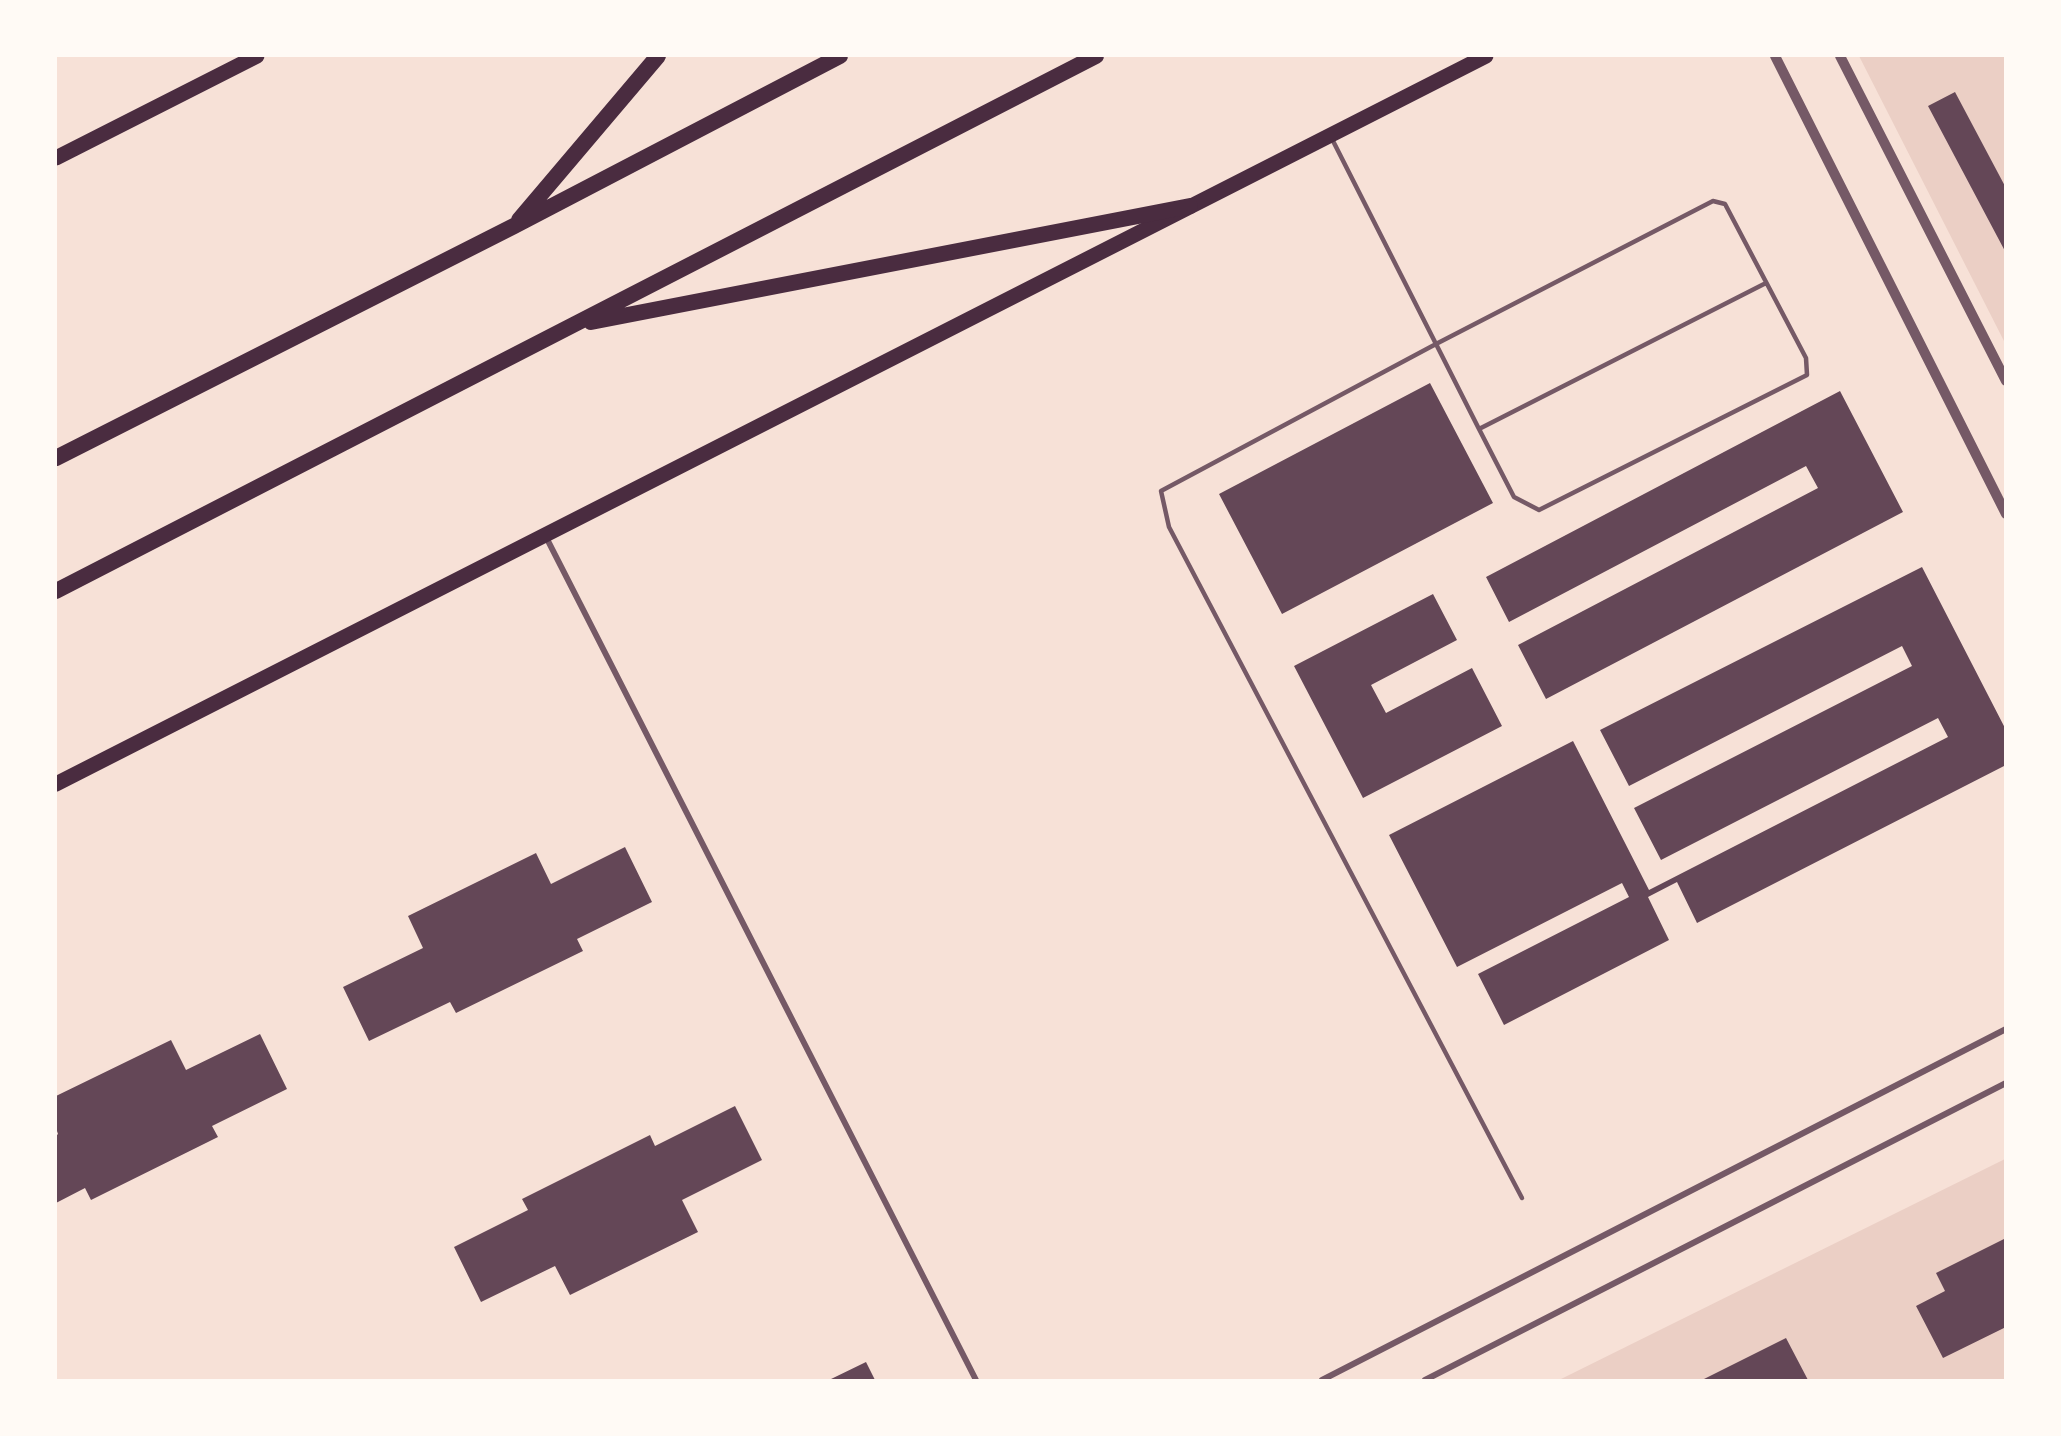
<!DOCTYPE html>
<style>
body{margin:0}
#map{position:relative;width:2061px;height:1436px;overflow:hidden;background:#f7e1d7;font-family:Karla,sans-serif}
canvas{display:block}
.frame{position:absolute;inset:0;border:57px solid #fffaf5;pointer-events:none}
</style>
<div id="map">
<canvas width="2061" height="1436"></canvas>
<div class="frame"></div>
</div>
<script>
const context = document.querySelector('canvas').getContext('2d');
context.lineJoin = 'round';
function paint(path, color) { context.fillStyle = color; context.fill(path, 'evenodd'); }
const shape = rows => new Path2D(rows.map(r => 'M' + r).join(''));
function stroke(path, color, width, dash) { context.strokeStyle = color; context.lineWidth = width; context.lineCap = dash ? 'butt' : 'round'; context.setLineDash(dash || []); context.stroke(path); }
paint(shape([
 [1859,56,2005,56,2005,343],
 [2005,1159,2005,1380,1559,1380]
]), '#ebcfc5');
paint(shape([
 [1955,92,2006,188,2006,253,1928,106],
 [1430,383,1493,503,1282,614,1219,494],
 [1840,391,1903,512,1546,699,1518,645,1818,488,1806,466,1509,622,1486,577],
 [1922,567,2006,730,2006,765,1697,923,1677,882,1648,897,1669,940,1504,1025,1478,974,1629,897,1622,883,1457,967,1389,835,1573,741,1649,890,1948,737,1938,718,1661,860,1634,808,1912,666,1902,646,1629,786,1600,730],
 [1433,594,1457,640,1371,685,1386,713,1472,668,1502,726,1363,798,1294,666],
 [625,847,652,902,577,939,583,951,456,1013,450,1002,369,1041,343,987,423,948,408,916,536,853,551,884],
 [260,1034,287,1089,212,1126,218,1137,91,1200,85,1188,56,1203,56,1136,58,1134,56,1128,56,1096,171,1040,186,1070],
 [735,1106,762,1160,682,1200,698,1232,570,1295,555,1266,481,1302,454,1247,528,1210,522,1199,650,1135,655,1146],
 [2006,1238,2006,1327,1943,1358,1916,1306,1945,1291,1936,1273],
 [1786,1338,1808,1380,1702,1380],
 [866,1362,875,1380,829,1380]
]), '#644757');
stroke(shape([
 [1331,137,1436,344,1479,429,1514,497,1539,510,1807,375,1806,358,1725,204,1713,201,1436,344,1161,491,1169,527,1522,1198],
 [1479,429,1766,283]
]), '#755966', 4.5);
stroke(shape([
 [545,535,976,1380],
 [1322,1380,2006,1029],
 [1425,1380,2006,1083]
]), '#755966', 6);
stroke(shape([
 [1775,56,2006,514],
 [1840,56,2006,381]
]), '#755966', 10);
stroke(shape([
 [56,158,257,56],
 [56,784,1486,56]
]), '#4a2c40', 15);
stroke(shape([
 [519,220,658,56],
 [591,322,1190,206],
 [56,458,514,226,840,56],
 [56,591,1096,56]
]), '#4a2c40', 16);
</script>
